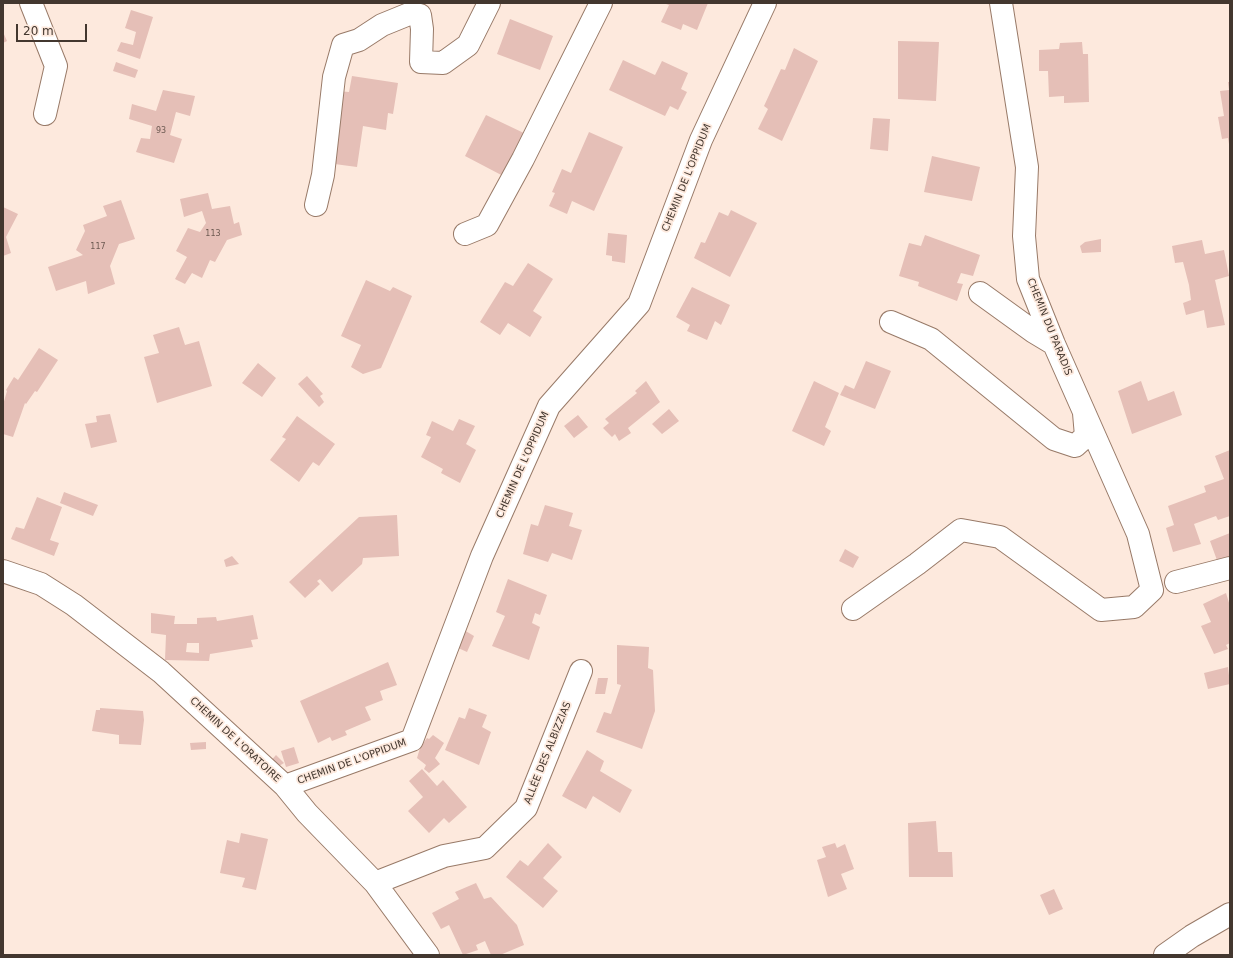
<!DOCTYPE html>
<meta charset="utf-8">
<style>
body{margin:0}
#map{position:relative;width:1233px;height:958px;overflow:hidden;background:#fde9dd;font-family:"DejaVu Sans",sans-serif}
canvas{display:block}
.frame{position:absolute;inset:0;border:4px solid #43372f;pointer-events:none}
.scale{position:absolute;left:16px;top:24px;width:71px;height:18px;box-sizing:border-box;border:2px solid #43372f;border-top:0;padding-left:5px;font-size:12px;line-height:14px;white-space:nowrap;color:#43372f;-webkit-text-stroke:3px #fde9dd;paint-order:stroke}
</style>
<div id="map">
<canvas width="1233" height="958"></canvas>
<div class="frame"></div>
<div class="scale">20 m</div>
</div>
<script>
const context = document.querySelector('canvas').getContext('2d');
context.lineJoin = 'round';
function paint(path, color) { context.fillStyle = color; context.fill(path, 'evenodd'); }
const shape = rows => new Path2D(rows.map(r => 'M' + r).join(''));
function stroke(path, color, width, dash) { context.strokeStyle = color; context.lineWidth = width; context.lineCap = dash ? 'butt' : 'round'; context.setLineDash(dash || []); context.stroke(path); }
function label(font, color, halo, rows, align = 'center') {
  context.font = font + ' "DejaVu Sans",sans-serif'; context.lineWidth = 3.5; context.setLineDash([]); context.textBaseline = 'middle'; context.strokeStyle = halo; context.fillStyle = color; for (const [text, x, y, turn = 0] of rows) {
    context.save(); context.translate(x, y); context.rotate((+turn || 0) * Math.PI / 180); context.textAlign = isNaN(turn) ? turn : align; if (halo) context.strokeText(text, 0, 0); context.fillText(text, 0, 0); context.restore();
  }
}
paint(shape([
 [663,3,708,3,697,30,683,24,681,30,661,22,669,5],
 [131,10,153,17,140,59,117,51,121,42,133,45,136,32,125,28],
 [510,19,553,36,540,70,497,54],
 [3,32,7,41,3,43],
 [898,41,939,42,936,101,898,99],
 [1082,42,1083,54,1088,54,1089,102,1064,103,1064,96,1049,97,1048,71,1039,71,1039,50,1059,49,1060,43],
 [794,48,818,61,782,141,758,129,768,109,764,106,781,69,785,70],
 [623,60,655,75,662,61,688,73,681,89,687,92,678,110,670,106,665,116,609,90],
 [116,62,138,70,135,78,113,71],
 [352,76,398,83,393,114,388,113,386,130,363,126,357,167,327,163,338,91,349,92],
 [1228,82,1230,82,1229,144,1228,138,1222,139,1218,117,1224,116,1220,91,1229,90],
 [163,90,195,96,190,116,176,112,170,135,182,139,174,163,136,152,141,138,150,139,152,126,129,119,132,104,156,111],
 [486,115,528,135,507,178,465,156],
 [873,118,890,119,888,151,870,149],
 [589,132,623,147,594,211,572,201,567,214,549,206,555,193,552,192,562,169,571,173],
 [932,156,980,167,972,201,924,192],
 [208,193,212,209,230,206,234,224,239,222,242,235,227,240,215,262,210,260,202,278,192,273,185,284,175,279,187,257,176,251,188,228,200,232,206,223,202,211,184,217,180,199],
 [121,200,135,239,119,244,110,266,115,284,88,294,86,281,56,291,48,267,83,255,76,250,85,231,83,225,107,216,103,206],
 [3,207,18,214,6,237,11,253,3,256],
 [731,210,757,223,730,277,694,258,701,242,705,243,719,212,728,216],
 [608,233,627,235,625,263,612,261,612,256,606,255],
 [925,235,980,255,973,276,961,273,957,283,963,284,957,301,918,286,919,282,899,276,909,243,921,246],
 [1101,239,1101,252,1082,253,1080,246,1085,242],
 [1202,240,1205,254,1224,250,1229,276,1215,280,1225,325,1207,328,1204,310,1186,315,1183,303,1191,300,1189,285,1183,262,1175,263,1172,246],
 [528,263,553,279,533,311,542,317,530,337,508,323,500,335,480,322,505,282,513,286],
 [366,280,390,291,393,287,412,296,381,368,363,374,351,367,361,345,341,336],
 [692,287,730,305,721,325,715,321,707,340,687,331,690,325,676,317],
 [179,327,185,345,199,341,212,386,157,403,144,357,159,353,153,335],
 [39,348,58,360,37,392,35,391,26,404,25,403,13,437,3,434,3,405,7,391,6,390,14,377,18,380],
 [866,361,891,371,875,409,840,395,845,385,854,389],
 [258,363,276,378,262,397,242,383],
 [307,376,323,394,320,396,324,402,319,407,298,384],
 [646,381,660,402,628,428,631,433,619,441,615,434,612,437,603,428,609,423,605,419,637,393,635,391],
 [814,381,839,393,825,427,831,431,824,446,792,431],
 [1141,381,1148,401,1174,391,1182,415,1132,434,1118,391],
 [669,409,679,421,662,434,652,424],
 [110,414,117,442,91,448,85,424,97,422,96,416],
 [578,415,588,427,574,438,564,426],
 [297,416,335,444,319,466,313,462,299,482,270,460,286,439,282,437],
 [459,419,475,426,466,444,476,450,460,483,441,473,443,469,421,457,431,437,426,435,432,421,453,431],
 [1230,450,1230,516,1218,520,1216,516,1194,524,1201,544,1173,552,1166,528,1174,525,1168,506,1206,492,1204,486,1224,479,1215,456],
 [64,492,98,505,93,516,60,503],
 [37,497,62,507,50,540,59,543,54,556,11,539,16,527,24,529],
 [545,505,573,513,569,526,582,530,572,560,552,553,548,562,523,554,531,524,538,526],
 [397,515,399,556,363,558,362,564,332,592,320,579,317,581,320,584,305,598,289,582,359,517],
 [1230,533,1230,558,1218,563,1210,541],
 [845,549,859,557,853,568,839,561],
 [232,556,239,564,226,567,224,560],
 [508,579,547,595,540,615,535,613,532,623,540,627,529,660,492,646,505,616,496,612],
 [1226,593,1230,606,1230,643,1226,645,1228,649,1214,654,1201,626,1211,622,1203,604],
 [151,613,175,616,174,624,197,624,197,618,216,617,217,621,253,615,258,639,251,640,253,647,210,654,209,661,165,660,166,635,151,633],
 [187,643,199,643,199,653,186,652],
 [464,630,474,636,467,652,456,647],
 [617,645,649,647,648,668,653,670,655,711,642,749,596,732,604,712,611,714,621,685,617,684],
 [388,662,397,685,380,691,383,700,365,707,371,720,345,731,347,735,332,741,330,737,318,743,300,701],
 [1228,667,1230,684,1208,689,1204,673],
 [598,678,608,678,605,694,595,694],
 [100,708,143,711,144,720,141,745,119,744,119,735,92,731,96,710,100,710],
 [469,708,487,715,482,727,491,732,479,765,445,750,459,717,465,719],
 [433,735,444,743,435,758,440,764,429,773,424,769,426,765,417,758,420,748,427,738,429,739],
 [206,742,206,749,191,750,190,743],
 [294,747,299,763,286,767,281,751],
 [587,750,604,761,600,771,632,790,620,813,593,796,586,809,562,796],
 [276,755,284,763,274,769,268,764],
 [422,769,437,786,443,780,467,807,449,823,444,818,429,833,408,811,423,797,409,781],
 [936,821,938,852,952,852,953,877,909,877,908,823],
 [241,833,268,839,256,890,242,887,245,878,220,873,227,840,239,843],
 [548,843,562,857,543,878,558,891,543,908,506,877,520,860,528,866],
 [835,843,837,848,845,844,854,869,841,874,847,889,828,897,817,860,826,857,822,847],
 [476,883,484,899,491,897,517,925,524,945,500,955,491,955,485,941,476,945,478,950,463,955,449,925,441,929,432,913,459,899,455,892],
 [1054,889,1063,909,1049,915,1040,895]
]), '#e5bfb7');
const minor = shape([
 [31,3,56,66,45,114],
 [316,205,323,175,334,77,343,45,359,40,382,25,409,14,420,15,422,29,421,62,443,63,468,45,489,3],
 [465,234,487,225,523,159,601,3],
 [980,293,1034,332,1054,344],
 [891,322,931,339,1054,439,1075,446,1086,436,1084,413],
 [3,571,41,584,74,605,161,672,285,786,307,813,375,883,428,955],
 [1176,582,1230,568],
 [853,609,917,564,961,530,1000,537,1101,610,1134,607,1152,590,1138,534,1054,344,1028,279,1024,236,1027,167,1001,3],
 [285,786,412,740,482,556,549,406,639,304,701,140,765,3],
 [375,883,444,856,485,848,526,808,581,671],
 [1165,955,1192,936,1230,914]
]);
stroke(minor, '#987a68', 24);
stroke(minor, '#fff', 22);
label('8px', '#6c5951', null, [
 ["93",161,131],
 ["113",213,234],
 ["117",98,247]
]);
label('10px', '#43372f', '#fde9dd', [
 ["CHEMIN DE L'OPPIDUM",687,178,-68],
 ["CHEMIN DU PARADIS",1049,327,68],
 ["CHEMIN DE L'OPPIDUM",523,465,-66],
 ["CHEMIN DE L'ORATOIRE",235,740,43],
 ["ALLÉE DES ALBIZZIAS",548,753,-68],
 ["CHEMIN DE L'OPPIDUM",352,762,-20]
]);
</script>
